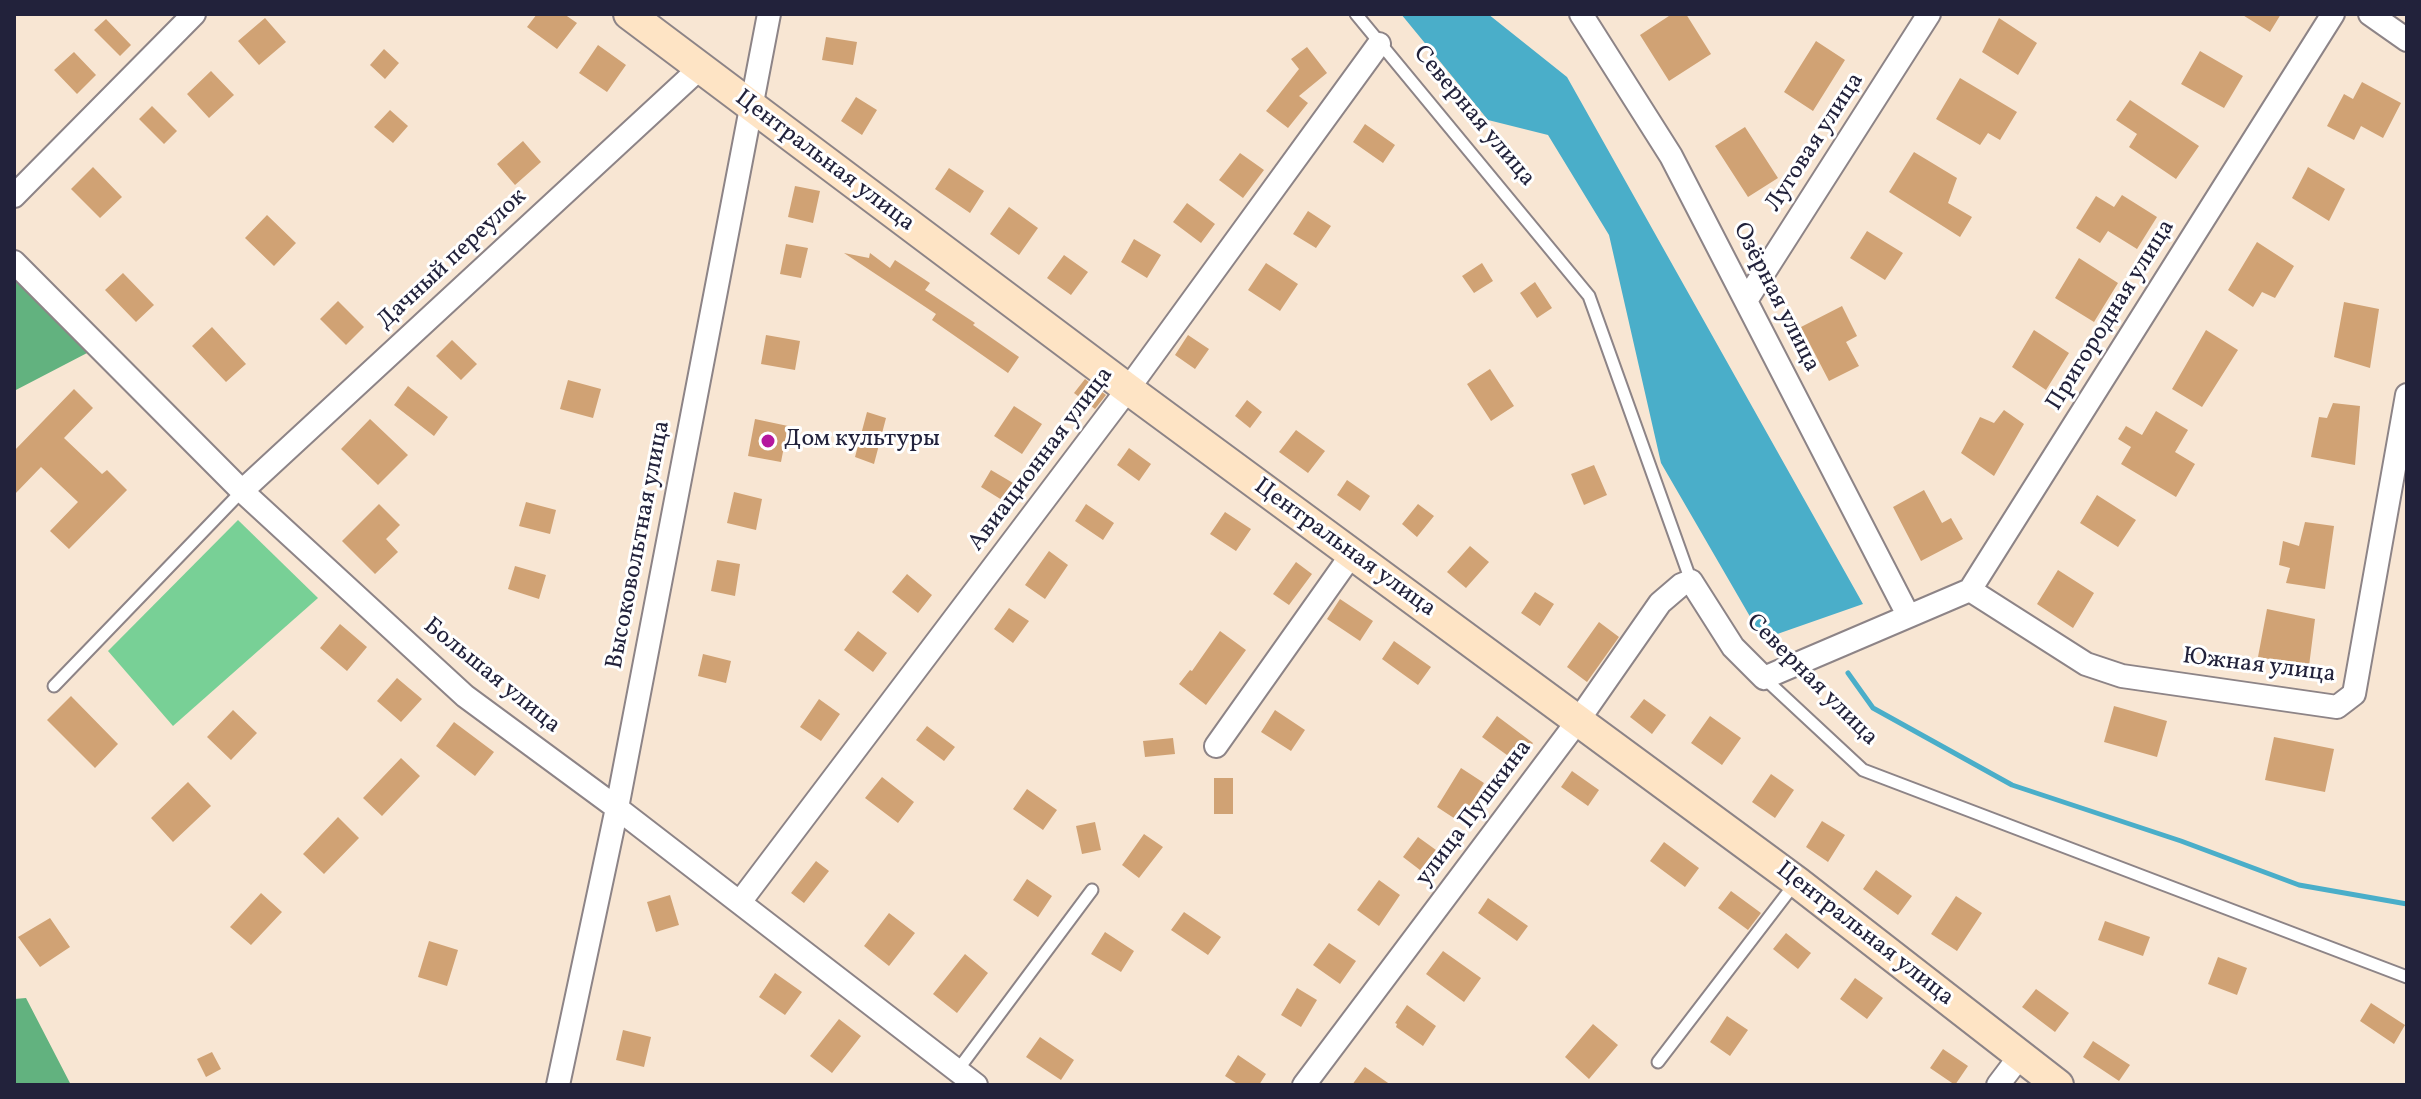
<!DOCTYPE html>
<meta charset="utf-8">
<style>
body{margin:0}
#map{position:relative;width:2421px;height:1099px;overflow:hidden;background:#f8e6d3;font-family:Vollkorn,serif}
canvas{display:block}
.frame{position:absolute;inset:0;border:16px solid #22223b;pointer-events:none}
</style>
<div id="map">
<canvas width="2421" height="1099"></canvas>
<div class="frame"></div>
</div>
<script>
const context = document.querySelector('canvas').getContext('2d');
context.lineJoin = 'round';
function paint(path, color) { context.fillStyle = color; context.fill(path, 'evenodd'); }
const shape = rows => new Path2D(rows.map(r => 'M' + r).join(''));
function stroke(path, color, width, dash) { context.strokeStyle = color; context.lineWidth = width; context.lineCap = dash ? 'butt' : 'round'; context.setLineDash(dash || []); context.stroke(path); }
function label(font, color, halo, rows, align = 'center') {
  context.font = font + ' Vollkorn,serif'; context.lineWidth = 6; context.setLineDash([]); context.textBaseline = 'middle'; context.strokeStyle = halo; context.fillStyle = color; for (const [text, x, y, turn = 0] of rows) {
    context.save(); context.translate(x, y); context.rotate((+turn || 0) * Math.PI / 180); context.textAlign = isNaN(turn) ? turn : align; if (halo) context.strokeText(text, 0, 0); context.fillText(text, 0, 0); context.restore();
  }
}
paint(shape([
 [238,520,318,598,173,726,108,651]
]), '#78d096');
paint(shape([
 [14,274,89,352,14,391],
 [26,998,71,1085,14,1085,14,999]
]), '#62b27f');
paint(shape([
 [1401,14,1488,14,1567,77,1863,604,1763,639,1661,463,1609,235,1548,135,1488,120]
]), '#4aaec9');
stroke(shape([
 [1848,673,1873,708,2012,785,2181,841,2299,885,2407,904]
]), '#4aaec9', 5);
paint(shape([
 [537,14,564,14,577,23,557,49,527,27],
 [1672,14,1686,14,1711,54,1669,81,1640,35],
 [2241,14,2281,14,2270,32],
 [265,18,286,42,259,65,238,41],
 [1999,18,2037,43,2018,75,1982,52],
 [106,19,131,45,120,56,94,30],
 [826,37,857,42,853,65,822,60],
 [1816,41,1845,60,1813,111,1784,92],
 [598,45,626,65,607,92,579,73],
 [1307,47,1327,73,1299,96,1308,103,1288,128,1266,111,1299,69,1291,59],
 [384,49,399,63,385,79,370,65],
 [2200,51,2243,76,2224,108,2181,84],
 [74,52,96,75,77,94,54,70],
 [211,71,234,95,209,118,187,94],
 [1960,78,2017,112,2000,140,1988,133,1980,145,1936,119],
 [2362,82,2401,103,2383,138,2361,126,2354,140,2327,126,2344,94,2353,99],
 [856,97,877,110,862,135,841,121],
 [2130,100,2199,146,2176,179,2129,147,2137,134,2116,120],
 [152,106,177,131,164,144,139,119],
 [390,110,408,126,393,143,374,127],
 [1365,124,1395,145,1383,163,1353,142],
 [1745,127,1778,178,1748,197,1715,146],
 [523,141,541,162,515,185,497,164],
 [1914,152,1957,178,1948,203,1972,217,1960,237,1889,192],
 [1240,153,1264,170,1243,198,1219,180],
 [93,167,122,197,100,218,71,189],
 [2308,167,2345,189,2329,221,2292,198],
 [949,168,984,191,970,213,935,189],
 [795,186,820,191,813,223,788,217],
 [2122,195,2157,217,2137,249,2108,231,2100,243,2076,228,2096,196,2114,207],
 [1187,203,1215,224,1201,243,1173,222],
 [1009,207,1038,228,1019,255,990,234],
 [1308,211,1331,226,1316,248,1293,234],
 [267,215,296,243,274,266,245,238],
 [1867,231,1903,253,1885,280,1850,258],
 [1134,239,1161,255,1147,278,1121,262],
 [2257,242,2294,266,2275,298,2262,292,2253,307,2228,290],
 [786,244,808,248,801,278,780,274],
 [844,253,869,258,870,253,890,268,895,260,930,283,925,290,975,323,973,325,1019,357,1008,373,932,320,936,314],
 [1064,255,1088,272,1071,295,1047,278],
 [2079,258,2118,283,2094,322,2055,298],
 [1266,263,1298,284,1280,311,1248,290],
 [1482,263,1493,281,1474,293,1462,276],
 [123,273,154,305,136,322,105,290],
 [1535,282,1552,308,1537,318,1520,293],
 [338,301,364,327,346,345,320,319],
 [2344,302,2379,309,2370,368,2334,357],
 [1842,306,1857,336,1846,342,1859,366,1829,381,1801,327],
 [212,327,246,364,226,382,192,346],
 [2034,330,2069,353,2046,390,2012,367],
 [2206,330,2238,350,2202,407,2172,389],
 [766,335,800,341,795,370,761,364],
 [1188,335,1209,349,1195,369,1175,355],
 [452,340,477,364,461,380,436,356],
 [1490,369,1514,406,1491,421,1467,384],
 [1085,379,1106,395,1095,409,1074,393],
 [568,380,601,389,593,418,560,409],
 [408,386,448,417,434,436,394,405],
 [74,389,93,408,64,438,102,474,107,470,127,490,69,549,50,531,78,502,41,467,14,495,14,451],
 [1247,400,1262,412,1250,428,1235,416],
 [2333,403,2360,406,2355,465,2311,457,2319,417,2327,418],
 [1014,406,1042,424,1022,454,994,436],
 [2004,410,2024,424,1994,476,1961,453,1980,417,1994,423],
 [2156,411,2188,430,2175,452,2195,464,2176,497,2121,464,2131,447,2118,439,2126,426,2142,435],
 [867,412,886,418,874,464,855,457],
 [370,419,408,455,378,485,341,449],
 [755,419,788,426,781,462,748,456],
 [1296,430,1325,451,1308,473,1279,452],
 [1129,448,1151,464,1139,481,1117,465],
 [1594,465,1607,495,1584,505,1571,474],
 [991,470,1013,483,1002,500,981,487],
 [1347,480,1370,496,1360,511,1337,495],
 [1924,490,1942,523,1951,518,1963,539,1921,561,1893,507],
 [734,492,762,499,756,530,727,523],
 [2097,495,2136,520,2118,547,2080,523],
 [526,502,556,510,550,534,519,526],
 [379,504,400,525,386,539,398,552,375,574,342,541],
 [1086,504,1114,523,1103,540,1075,521],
 [1418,504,1434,516,1417,537,1402,524],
 [1225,512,1251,529,1236,551,1210,534],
 [2305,522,2334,526,2325,589,2286,583,2290,568,2279,565,2283,541,2299,546],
 [1470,546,1489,562,1466,588,1447,572],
 [1049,551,1068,565,1045,599,1025,585],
 [717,560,740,564,735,596,711,591],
 [1296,562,1312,574,1289,605,1273,594],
 [515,566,546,575,539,599,508,589],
 [2058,570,2094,593,2073,628,2037,604],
 [907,574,932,595,918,613,892,592],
 [1535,592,1554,604,1540,626,1521,613],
 [1340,599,1373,621,1360,641,1327,619],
 [1009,608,1029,621,1013,643,994,629],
 [2267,609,2315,619,2309,666,2258,657],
 [1599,622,1619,637,1587,682,1567,667],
 [340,624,367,647,347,671,320,648],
 [858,631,887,653,873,672,844,650],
 [1220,631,1246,650,1206,705,1179,684,1190,670,1192,671],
 [1394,641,1431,667,1418,685,1382,659],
 [703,654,731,661,726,683,698,676],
 [397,678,422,699,401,722,377,701],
 [71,696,118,744,95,768,47,720],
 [819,699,840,714,821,741,800,727],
 [1644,699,1666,715,1652,734,1630,717],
 [2114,706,2167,721,2157,757,2104,742],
 [233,710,257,733,231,760,207,737],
 [1275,710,1305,730,1291,751,1261,732],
 [1497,716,1533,743,1518,763,1482,737],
 [1710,716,1741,738,1722,765,1691,743],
 [454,722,494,752,475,776,436,746],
 [927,726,955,747,944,761,916,740],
 [2274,737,2334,749,2325,792,2265,780],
 [1173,738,1175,754,1145,757,1143,741],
 [401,758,420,776,382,816,363,798],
 [1461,768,1484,783,1460,822,1437,807],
 [1572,771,1599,790,1588,806,1561,787],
 [1771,774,1794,790,1775,818,1752,802],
 [882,777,914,802,898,823,865,798],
 [1214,778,1233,778,1233,814,1214,814],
 [188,782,211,806,173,842,151,818],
 [1027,789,1057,810,1043,830,1013,809],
 [338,817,359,838,324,874,303,854],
 [1822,821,1845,835,1828,862,1806,847],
 [1095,822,1101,850,1082,854,1076,826],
 [1144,834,1163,847,1139,878,1122,865],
 [1418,837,1436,850,1420,870,1403,857],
 [1664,842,1699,868,1685,887,1650,861],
 [816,861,829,871,804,903,791,893],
 [1876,870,1912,896,1898,915,1863,889],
 [1027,879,1052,896,1038,917,1013,900],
 [1379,880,1400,895,1379,926,1357,910],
 [1731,891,1761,913,1748,930,1718,908],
 [261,893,282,912,251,945,230,927],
 [670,895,679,925,656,932,647,902],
 [1956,896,1982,913,1957,951,1931,934],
 [1488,898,1528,926,1517,941,1478,913],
 [1184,912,1221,937,1208,955,1171,930],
 [889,913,915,933,889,966,864,946],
 [50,918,70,947,40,967,18,937],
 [2105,921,2150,937,2143,956,2098,940],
 [1105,932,1134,951,1121,972,1091,954],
 [1786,933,1811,953,1798,969,1773,949],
 [429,941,458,950,447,986,418,977],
 [1329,943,1356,961,1340,984,1313,965],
 [1443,951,1481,978,1464,1002,1426,974],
 [965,954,988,973,957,1013,933,994],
 [2218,957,2247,968,2237,995,2208,984],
 [775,973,802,992,785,1015,759,997],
 [1855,978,1883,998,1867,1019,1840,999],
 [1297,988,1317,1000,1301,1027,1281,1015],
 [2036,989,2069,1013,2055,1032,2022,1007],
 [2371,1003,2405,1025,2394,1044,2360,1021],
 [1407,1005,1436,1026,1423,1046,1396,1027,1397,1024,1395,1023],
 [1727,1016,1748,1030,1730,1056,1710,1042],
 [839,1019,861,1036,832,1073,810,1056],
 [1593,1024,1618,1045,1589,1079,1565,1057],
 [623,1030,651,1037,644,1067,616,1060],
 [1040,1037,1074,1060,1061,1080,1026,1057],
 [2093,1041,2130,1065,2119,1081,2083,1057],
 [1943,1049,1968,1066,1955,1085,1930,1068],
 [212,1052,221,1069,206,1077,197,1059],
 [1238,1055,1266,1074,1259,1085,1239,1085,1225,1076],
 [1365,1067,1391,1085,1352,1085]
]), '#d0a274');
const lane = shape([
 [1356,14,1589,296,1691,581],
 [1764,678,1863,770,2407,977],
 [54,686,242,491],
 [1658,1062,1796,882],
 [957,1071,1092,890]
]);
const street = shape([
 [1581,14,1671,156,1908,615],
 [2370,14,2407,40],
 [14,196,194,14],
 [14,262,242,491,465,696,617,808,976,1085],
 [1747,299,1929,14],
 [242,491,700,68],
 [1970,590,2086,664,2122,676,2337,707,2354,694,2407,395],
 [1216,746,1352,554],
 [740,902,1128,389,1379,44],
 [558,1085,617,808,769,14],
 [1304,1085,1577,722,1660,603,1681,585,1691,581,1733,647,1764,678,1970,590,2333,14],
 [1998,1085,2020,1056]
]);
const secondary = shape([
 [629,14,1128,389,1797,882,2058,1085]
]);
stroke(lane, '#8d8487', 15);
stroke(street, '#8d8487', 26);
stroke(secondary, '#8d8487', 34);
stroke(lane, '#fff', 11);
stroke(street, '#fff', 22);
stroke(secondary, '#fee4c5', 30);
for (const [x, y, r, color] of [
 [768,441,8,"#b5179e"]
]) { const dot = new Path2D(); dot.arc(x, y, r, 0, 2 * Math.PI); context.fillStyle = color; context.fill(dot); stroke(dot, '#fff', 3); }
label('24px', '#22223b', '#fff', [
 ["Северная улица",1473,117,50],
 ["Луговая улица",1816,143,-57],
 ["Центральная улица",824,162,37],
 ["Дачный переулок",453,260,-43],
 ["Озёрная улица",1775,298,63],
 ["Пригородная улица",2112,316,-58],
 ["Авиационная улица",1042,460,-53],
 ["Высоковольтная улица",640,545,-79],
 ["Центральная улица",1344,549,36],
 ["Южная улица",2259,667,7],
 ["Большая улица",491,677,39],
 ["Северная улица",1811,681,45],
 ["улица Пушкина",1475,814,-53],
 ["Центральная улица",1864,935,38]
]);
label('24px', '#22223b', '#fff', [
 ["Дом культуры",784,441]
], 'left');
</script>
